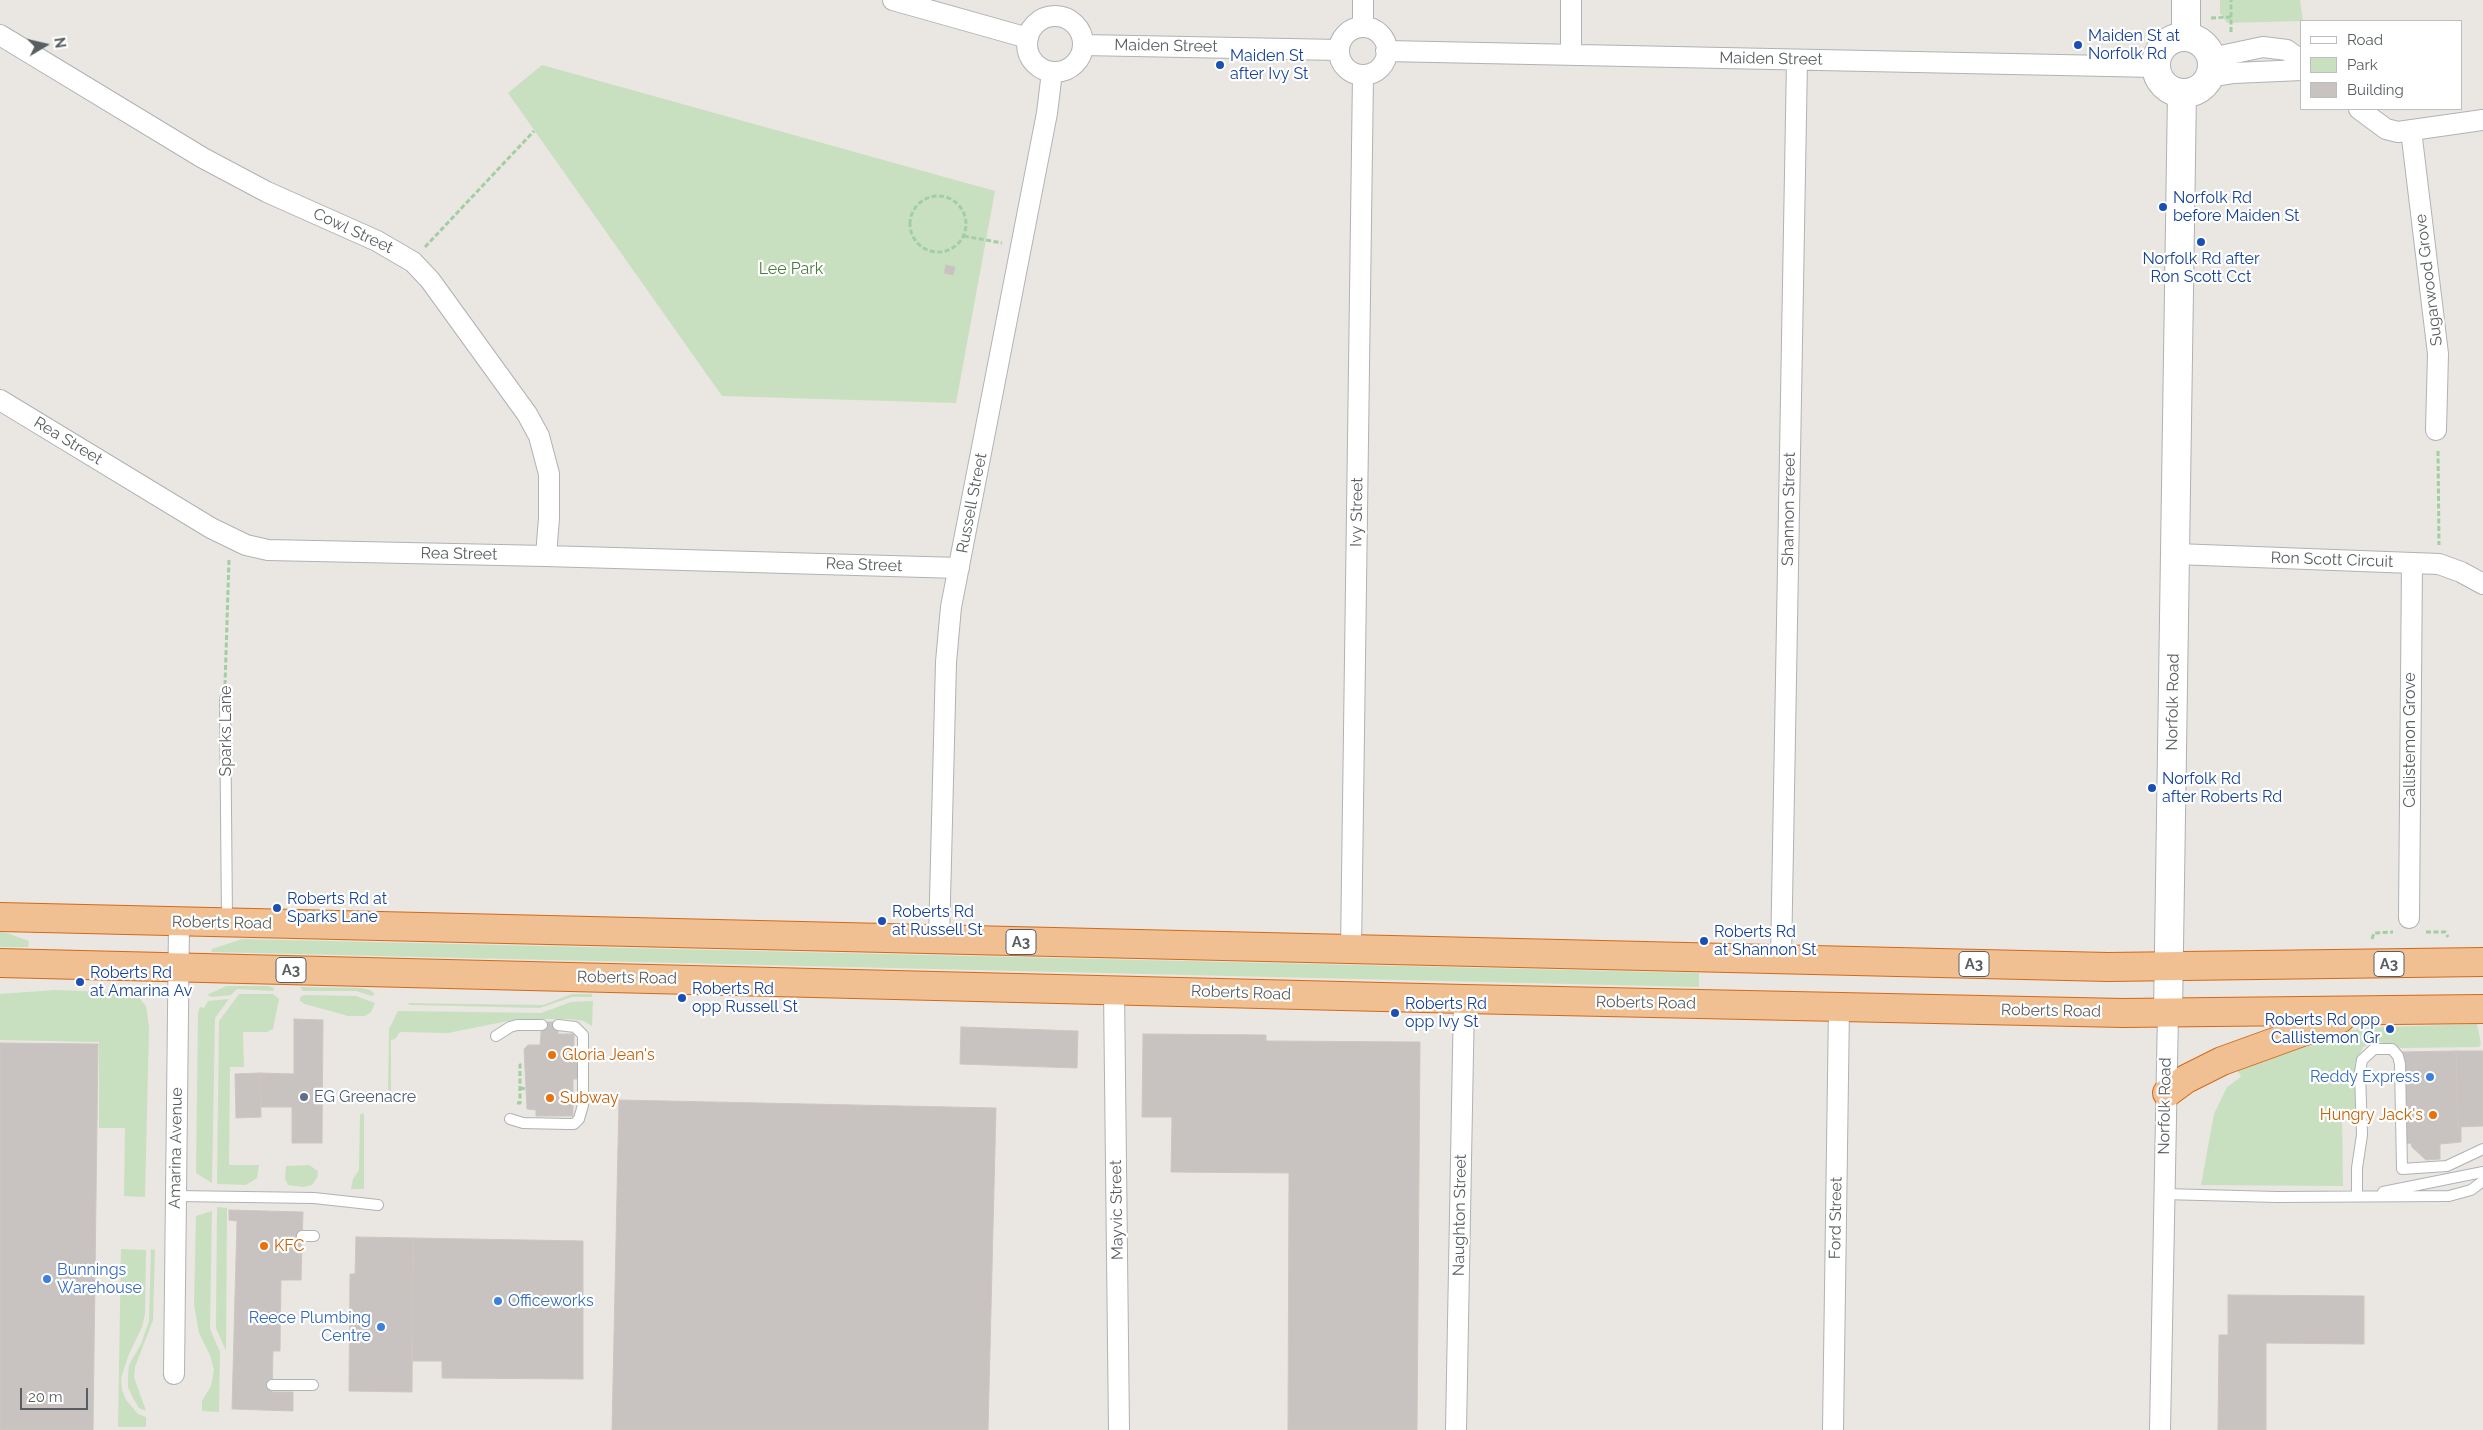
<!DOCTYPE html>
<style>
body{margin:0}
#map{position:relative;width:2483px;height:1430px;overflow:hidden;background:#eae6e1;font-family:Raleway,sans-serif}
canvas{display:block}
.legend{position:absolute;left:2300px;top:20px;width:162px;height:90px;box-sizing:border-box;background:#fff;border:1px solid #bdbfbf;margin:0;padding:6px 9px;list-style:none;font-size:15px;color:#595e60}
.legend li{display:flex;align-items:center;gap:10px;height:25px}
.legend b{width:25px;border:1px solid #bdbfbf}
.north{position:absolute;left:20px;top:20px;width:50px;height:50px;-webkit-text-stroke:4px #fff;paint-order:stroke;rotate:81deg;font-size:14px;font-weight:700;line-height:20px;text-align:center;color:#595e60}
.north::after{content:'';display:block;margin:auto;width:18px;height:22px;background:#595e60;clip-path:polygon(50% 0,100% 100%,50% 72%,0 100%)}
.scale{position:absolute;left:20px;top:1388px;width:68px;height:22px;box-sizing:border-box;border:2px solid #595e60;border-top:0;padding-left:6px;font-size:15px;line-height:18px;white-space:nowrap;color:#595e60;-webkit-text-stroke:4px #fff;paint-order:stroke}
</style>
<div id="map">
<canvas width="2483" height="1430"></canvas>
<ul class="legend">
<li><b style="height:6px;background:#fff"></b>Road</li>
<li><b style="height:14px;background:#c8e0bf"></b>Park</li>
<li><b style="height:14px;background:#c8c3c0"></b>Building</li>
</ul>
<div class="north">N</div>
<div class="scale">20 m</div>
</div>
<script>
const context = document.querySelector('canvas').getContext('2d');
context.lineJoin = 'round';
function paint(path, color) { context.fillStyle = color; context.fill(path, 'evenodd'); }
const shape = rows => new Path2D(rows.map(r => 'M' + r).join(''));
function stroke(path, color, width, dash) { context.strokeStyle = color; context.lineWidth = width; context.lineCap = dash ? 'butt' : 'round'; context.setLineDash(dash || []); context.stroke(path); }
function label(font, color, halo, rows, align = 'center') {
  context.font = font + ' Raleway,sans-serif'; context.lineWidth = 4.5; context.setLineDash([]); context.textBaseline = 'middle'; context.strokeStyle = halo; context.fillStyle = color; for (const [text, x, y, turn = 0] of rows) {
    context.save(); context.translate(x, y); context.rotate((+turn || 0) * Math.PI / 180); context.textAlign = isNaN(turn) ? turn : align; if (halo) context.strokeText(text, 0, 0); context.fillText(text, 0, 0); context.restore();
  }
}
paint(shape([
 [2220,0,2300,0,2303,21,2227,23,2220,13],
 [542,65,995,191,956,403,722,396,508,93],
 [0,932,7,933,29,941,28,947,0,947],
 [242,939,1699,973,1699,987,211,952,212,949],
 [226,986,268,986,274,988,273,991,237,989,231,995,212,997,207,995],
 [300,987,362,988,370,990,375,994,372,996,356,991,303,991],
 [55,990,128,993,139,998,146,1006,149,1027,145,1197,124,1196,125,1128,99,1128,99,1042,0,1040,0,994],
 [239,994,273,994,279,999,273,1029,267,1032,243,1032,244,1067,230,1067,229,1165,259,1165,257,1178,246,1185,217,1184,219,1021],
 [572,994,592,994,592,997,572,997,540,1008,410,1005,407,1003,543,1005],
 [304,995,356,996,375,1003,371,1012,365,1016,348,1016,305,1004,300,1001,300,997],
 [229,999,215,1018,212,1183,196,1173,198,1013,200,1007,204,1008,208,1001],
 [593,1001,592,1026,584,1021,571,1019,518,1019,448,1033,400,1032,395,1039,391,1040,391,1091,388,1090,389,1029,398,1011,541,1013,571,1002],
 [2477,1024,2481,1044,2479,1047,2401,1048,2380,1042,2370,1044,2363,1047,2355,1063,2356,1122,2342,1122,2343,1186,2201,1185,2214,1114,2227,1087,2241,1077,2234,1064,2341,1031,2384,1027],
 [362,1113,364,1114,364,1189,351,1189,353,1179,359,1170,360,1115],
 [309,1165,318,1171,317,1178,312,1185,304,1187,288,1185,285,1179,286,1166],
 [217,1207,227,1208,226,1351,216,1328],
 [212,1211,210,1329,220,1352,219,1412,202,1411,202,1401,211,1386,214,1370,210,1355,199,1333,194,1305,196,1216],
 [121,1249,146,1250,145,1314,142,1327,129,1354,121,1378,122,1390,126,1400,138,1414,146,1417,146,1427,118,1427],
 [151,1249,155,1250,153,1320,135,1367,134,1377,146,1411,139,1408,133,1398,128,1387,128,1376,129,1365,141,1344,149,1321]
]), '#c8e0bf');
const building = shape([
 [946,265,955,267,953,275,944,273,946,265],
 [294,1019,323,1020,322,1143,292,1143,292,1107,261,1107,260,1073,294,1074,294,1019],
 [542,1022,558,1022,558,1034,574,1034,574,1062,583,1062,583,1079,573,1079,573,1116,536,1116,536,1110,527,1109,524,1049,528,1045,540,1045,542,1022],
 [961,1027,1078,1031,1077,1068,960,1064,961,1027],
 [1143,1034,1266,1035,1266,1041,1420,1042,1417,1430,1288,1430,1289,1173,1171,1172,1172,1117,1142,1117,1143,1034],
 [0,1043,98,1044,93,1430,0,1430,0,1043],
 [2456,1051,2458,1127,2461,1127,2461,1142,2440,1144,2440,1159,2426,1160,2412,1147,2411,1143,2402,1144,2401,1052,2456,1051],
 [2456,1051,2483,1051,2483,1126,2458,1127,2456,1051],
 [260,1073,261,1117,236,1118,235,1074,260,1073],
 [619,1100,996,1108,988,1430,612,1430,619,1100],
 [229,1210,303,1212,301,1280,281,1280,280,1351,273,1351,272,1392,293,1392,293,1411,232,1409,237,1221,229,1220,229,1210],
 [356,1237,413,1238,412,1392,349,1391,350,1274,355,1274,356,1237],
 [413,1238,583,1241,583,1379,442,1378,442,1361,412,1361,413,1238],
 [2228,1295,2364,1296,2364,1344,2266,1343,2266,1430,2218,1430,2219,1335,2228,1335,2228,1295]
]);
paint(building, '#c8c3c0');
stroke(building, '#cec6c0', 1);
const lane = shape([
 [225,699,227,921],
 [496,1036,510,1027,517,1025,542,1025],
 [510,1119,523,1123,568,1124,574,1124,579,1119,583,1105,583,1035,575,1027,558,1025],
 [2383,1192,2483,1172],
 [2163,1194,2277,1197,2449,1196,2471,1190,2483,1181],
 [176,1196,314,1198,378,1205],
 [2357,1196,2357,1168,2362,1135,2360,1072,2362,1060,2374,1049,2392,1049,2398,1056,2400,1064,2402,1169,2447,1166,2483,1149],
 [302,1236,314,1236],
 [272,1385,313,1385]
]);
const street = shape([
 [893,0,1028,38],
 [1363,0,1363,27],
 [1571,0,1571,55],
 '1027 44a28 28 0 1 1 56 0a28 28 0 1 1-56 0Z',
 '1339 51a24 24 0 1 1 48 0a24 24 0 1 1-48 0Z',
 [0,35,203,158,267,192,377,241,413,262,430,280,527,414,539,436,549,474,549,518,546,556],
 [1083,45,1339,50],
 [1386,51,2156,67],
 [2211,58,2263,47,2287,50,2302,61],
 [2209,77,2234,73,2302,70],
 [2359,109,2386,129,2398,132,2483,120],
 [2411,130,2438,354,2436,430],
 [0,400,211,528,246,545,268,550,546,556,959,568],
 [2176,554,2439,564,2461,572,2483,584],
 [2409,918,2412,563],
 [939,939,946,662,951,607,1047,113,1052,72],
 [1351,950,1363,75],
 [1781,959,1797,60],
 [1114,989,1119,1430],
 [174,1374,179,923],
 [1456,1430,1464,999],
 [1833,1430,1839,1007],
 [2160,1430,2168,1013]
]);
const secondary = shape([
 [2186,0,2186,37],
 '2156 65a28 28 0 1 1 56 0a28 28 0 1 1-56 0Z',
 [2168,1013,2182,93]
]);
const highway = shape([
 [0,917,2108,967,2483,962],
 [0,963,1464,999,2123,1013,2483,1009],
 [2167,1093,2186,1079,2222,1061,2341,1018]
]);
stroke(lane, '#aeb3b5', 12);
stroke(street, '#aeb3b5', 22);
stroke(secondary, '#adb2b5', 30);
stroke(highway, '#d26919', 30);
stroke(shape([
 [2211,18,2231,17],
 [2231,32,2231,0],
 '910 224a28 28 0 1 1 56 0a28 28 0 1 1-56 0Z',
 [964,236,1002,243],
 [425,247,534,131],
 [2438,451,2439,545],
 [225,685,229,559],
 [2426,932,2445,932,2448,937],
 [2372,939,2374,933,2393,932],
 [520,1088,527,1089],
 [517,1103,520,1103,520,1065,524,1065]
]), '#a2cea4', 3, [5, 2.5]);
stroke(lane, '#fff', 10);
stroke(street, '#fff', 20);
stroke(secondary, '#fff', 28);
stroke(highway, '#f0c092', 28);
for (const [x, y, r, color] of [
 [2078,45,5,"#1a4fb4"],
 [1220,65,5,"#1a4fb4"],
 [2163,207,5,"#1a4fb4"],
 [2201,242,5,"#1a4fb4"],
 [2152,788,5,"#1a4fb4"],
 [277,908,5,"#1a4fb4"],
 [882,921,5,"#1a4fb4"],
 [1704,941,5,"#1a4fb4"],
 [80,982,5,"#1a4fb4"],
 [682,998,5,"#1a4fb4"],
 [1395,1013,5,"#1a4fb4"],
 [2390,1029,5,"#1a4fb4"],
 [552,1055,5,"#e8710a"],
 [2430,1077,5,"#3f7fe0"],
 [304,1097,5,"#5c6f8a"],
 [550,1098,5,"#e8710a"],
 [2433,1115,5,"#e8710a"],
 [264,1246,5,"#e8710a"],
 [47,1279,5,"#3f7fe0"],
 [498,1301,5,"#3f7fe0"],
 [381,1327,5,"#3f7fe0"]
]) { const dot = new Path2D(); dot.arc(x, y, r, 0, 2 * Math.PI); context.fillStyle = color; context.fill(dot); stroke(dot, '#fff', 2); }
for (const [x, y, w] of [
 [1021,942,30],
 [1974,964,30],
 [2389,964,30],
 [291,970,30]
]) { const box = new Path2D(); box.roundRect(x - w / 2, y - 12.5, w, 25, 4); context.fillStyle = '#fff'; context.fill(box); stroke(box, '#595e60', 1); }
label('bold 15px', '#595e60', null, [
 ["A3",1021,942],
 ["A3",1974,964],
 ["A3",2389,964],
 ["A3",291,970]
]);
label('16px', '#164399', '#fff', [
 ["Maiden St at",2088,36],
 ["Norfolk Rd",2088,54],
 ["Maiden St",1230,56],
 ["after Ivy St",1230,74],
 ["Norfolk Rd",2173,198],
 ["before Maiden St",2173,216],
 ["Norfolk Rd after",2201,259,"center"],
 ["Ron Scott Cct",2201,277,"center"],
 ["Norfolk Rd",2162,779],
 ["after Roberts Rd",2162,797],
 ["Roberts Rd at",287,899],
 ["Sparks Lane",287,917],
 ["Roberts Rd",892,912],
 ["at Russell St",892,930],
 ["Roberts Rd",1714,932],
 ["at Shannon St",1714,950],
 ["Roberts Rd",90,973],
 ["at Amarina Av",90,991],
 ["Roberts Rd",692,989],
 ["opp Russell St",692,1007],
 ["Roberts Rd",1405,1004],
 ["opp Ivy St",1405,1022],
 ["Roberts Rd opp",2380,1020,"right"],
 ["Callistemon Gr",2380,1038,"right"]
], 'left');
label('16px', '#595e60', '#fff', [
 ["Maiden Street",1166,46,1],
 ["Maiden Street",1771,59,1],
 ["Cowl Street",353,231,25],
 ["Sugarwood Grove",2429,280,-97],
 ["Rea Street",68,441,31],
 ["Russell Street",972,503,-79],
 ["Shannon Street",1789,509,-89],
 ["Ivy Street",1357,512,-89],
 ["Rea Street",459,554,1],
 ["Ron Scott Circuit",2332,560,2],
 ["Rea Street",864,565,2],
 ["Norfolk Road",2173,702,-89],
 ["Sparks Lane",226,731,-90],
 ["Callistemon Grove",2410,740,-90],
 ["Roberts Road",222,923,1],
 ["Roberts Road",627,978,1],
 ["Roberts Road",1241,993,2],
 ["Roberts Road",1646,1003,1],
 ["Roberts Road",2051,1011,1],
 ["Norfolk Road",2165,1106,-89],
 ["Amarina Avenue",176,1148,-89],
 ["Mayvic Street",1117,1210,-91],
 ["Naughton Street",1460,1215,-89],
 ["Ford Street",1836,1218,-89]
]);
label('16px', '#4a7b3d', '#fff', [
 ["Lee Park",791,269]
]);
label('16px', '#c56008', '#fff', [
 ["Gloria Jean's",562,1055],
 ["Subway",560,1098],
 ["Hungry Jack's",2423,1115,"right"],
 ["KFC",274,1246]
], 'left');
label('16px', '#366cbe', '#fff', [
 ["Reddy Express",2420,1077],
 ["Bunnings",57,1270,"left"],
 ["Warehouse",57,1288,"left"],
 ["Officeworks",508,1301,"left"],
 ["Reece Plumbing",371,1318],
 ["Centre",371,1336]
], 'right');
label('16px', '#4e5e75', '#fff', [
 ["EG Greenacre",314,1097]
], 'left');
</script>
